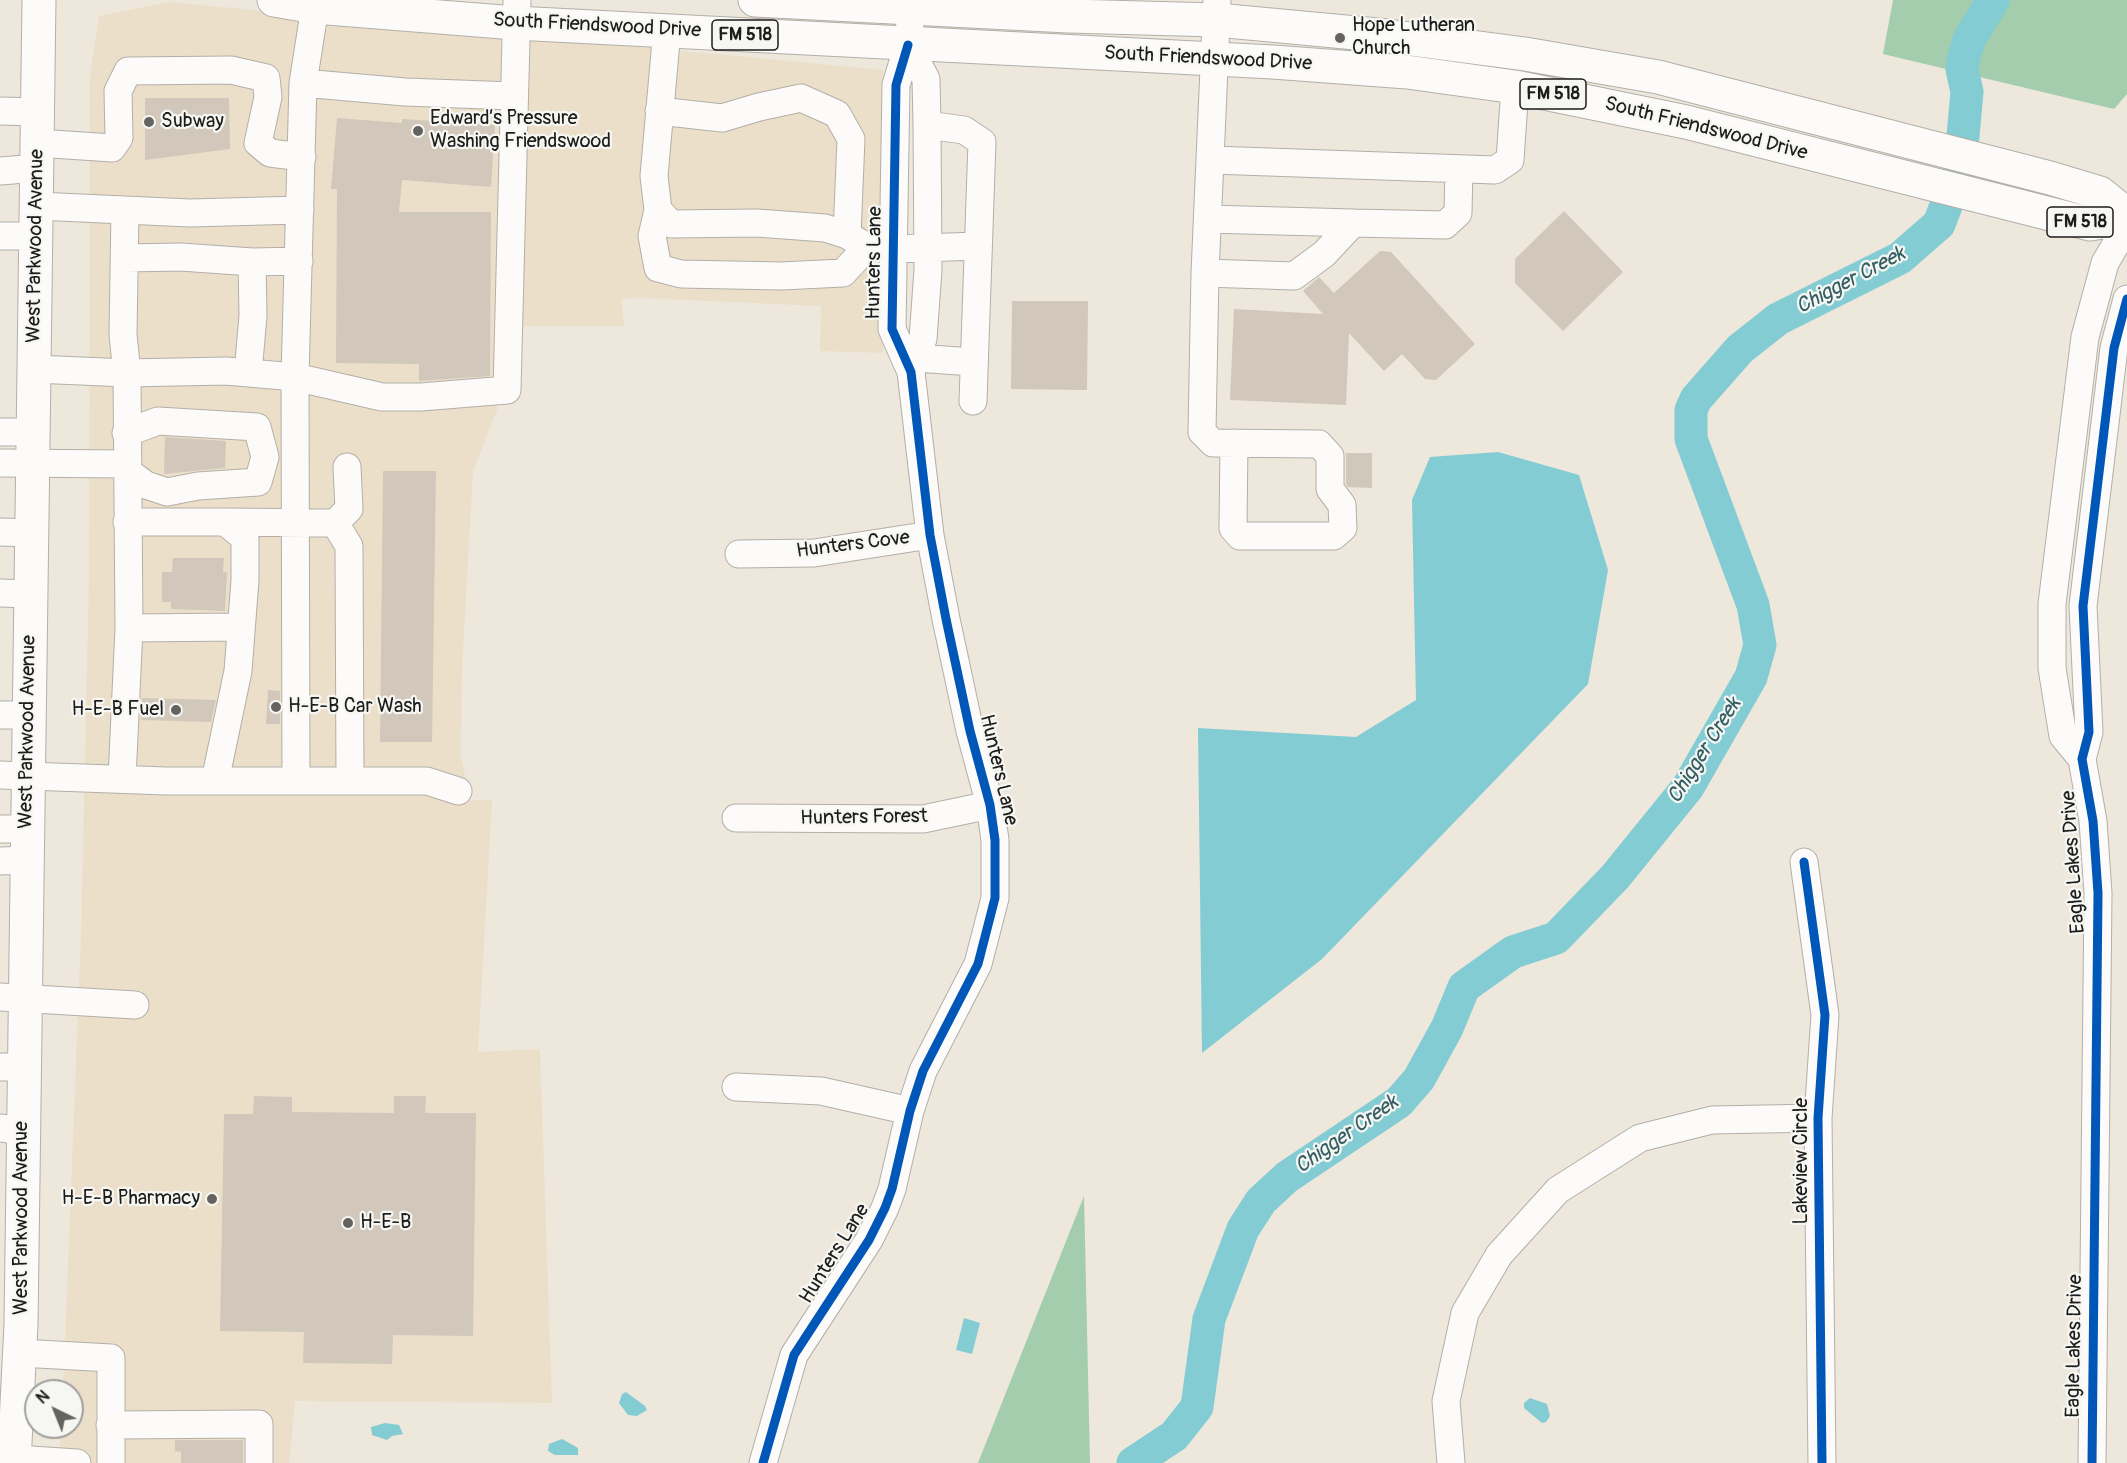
<!DOCTYPE html>
<meta charset="utf-8">
<style>
body{margin:0}
#map{position:relative;width:2127px;height:1463px;overflow:hidden;background:#ede7dc;font-family:Pangolin,sans-serif}
canvas{display:block}
.north{position:absolute;left:24px;top:1379px;width:60px;height:60px;box-sizing:border-box;background:#f6f6f2;border:2px solid #9f9f9c;border-radius:50%;rotate:317deg;font-size:16px;font-weight:700;line-height:24px;text-align:center;color:#1c1c1c}
.north::after{content:'';display:block;margin:auto;width:21px;height:27px;background:#65635f;clip-path:polygon(50% 0,100% 100%,50% 72%,0 100%)}
</style>
<div id="map">
<canvas width="2127" height="1463"></canvas>
<div class="north">N</div>
</div>
<script>
const context = document.querySelector('canvas').getContext('2d');
context.lineJoin = 'round';
function paint(path, color) { context.fillStyle = color; context.fill(path, 'evenodd'); }
const shape = rows => new Path2D(rows.map(r => 'M' + r).join(''));
function stroke(path, color, width, dash) { context.strokeStyle = color; context.lineWidth = width; context.lineCap = dash ? 'butt' : 'round'; context.setLineDash(dash || []); context.stroke(path); }
function label(font, color, halo, rows, align = 'center') {
  context.font = font + ' Pangolin,sans-serif'; context.lineWidth = 4.5; context.setLineDash([]); context.textBaseline = 'middle'; context.strokeStyle = halo; context.fillStyle = color; for (const [text, x, y, turn = 0] of rows) {
    context.save(); context.translate(x, y); context.rotate((+turn || 0) * Math.PI / 180); context.textAlign = isNaN(turn) ? turn : align; if (halo) context.strokeText(text, 0, 0); context.fillText(text, 0, 0); context.restore();
  }
}
paint(shape([
 [169,2,883,70,883,353,820,351,821,306,641,298,621,299,624,326,505,326,497,410,473,471,462,670,461,756,470,800,492,800,478,1052,540,1049,552,1403,295,1401,289,1463,59,1463,61,1427,72,1427,72,1391,63,1391,81,935,89,578,90,76,99,16]
]), '#ecdfc9');
paint(shape([
 [1893,0,2127,0,2127,94,2114,109,1883,54],
 [1084,1196,1090,1463,978,1463]
]), '#a3cdac');
paint(shape([
 [1498,452,1579,475,1608,570,1588,684,1322,959,1202,1053,1198,728,1356,737,1416,700,1412,500,1430,457],
 [964,1318,980,1323,972,1354,956,1350],
 [626,1392,645,1406,647,1410,637,1416,628,1415,619,1403,622,1394],
 [1530,1398,1547,1404,1550,1416,1546,1422,1542,1423,1524,1408,1524,1403],
 [385,1423,399,1425,403,1434,392,1436,387,1440,372,1435,371,1427],
 [562,1439,578,1448,578,1455,555,1455,548,1451,549,1444]
]), '#83ccd4');
stroke(shape([
 [1133,1463,1174,1436,1197,1407,1209,1319,1243,1229,1261,1201,1287,1177,1399,1102,1419,1079,1447,1028,1464,987,1513,952,1556,938,1615,877,1688,787,1751,677,1760,645,1753,605,1691,439,1691,410,1696,399,1740,349,1778,319,1900,258,1939,224,1960,169,1967,92,1962,69,1964,57,1969,40,1993,0]
]), '#83ccd4', 33);
paint(shape([
 [145,98,229,98,230,149,145,160],
 [337,118,402,123,402,119,495,125,491,187,402,180,399,212,491,212,490,376,419,381,419,364,336,363,337,189,331,189],
 [1564,211,1623,272,1563,331,1515,283,1515,259],
 [1380,251,1391,252,1475,344,1436,380,1425,379,1402,354,1384,371,1349,333,1346,405,1230,400,1234,309,1323,314,1303,291,1319,277,1334,293],
 [1012,301,1088,301,1087,390,1011,389],
 [165,437,226,441,225,468,164,474],
 [1346,453,1372,453,1372,488,1348,487,1346,484],
 [383,471,436,471,432,742,380,742],
 [173,558,224,558,223,572,227,572,225,611,171,609,171,602,162,602,162,572,172,572],
 [268,690,280,691,280,724,266,724],
 [142,698,216,700,211,722,141,720],
 [254,1096,292,1097,292,1112,394,1113,394,1096,426,1096,425,1113,476,1113,473,1336,393,1335,392,1364,303,1363,304,1332,220,1331,224,1114,253,1114],
 [175,1440,243,1440,243,1463,181,1463,181,1452,175,1451]
]), '#d1c7bb');
const minor = shape([
 [1217,0,1205,273,1202,432,1213,443,1319,444,1330,456,1330,489,1342,505,1343,528,1334,536,1240,536,1233,528,1234,443],
 [315,7,303,83,295,377,382,397,421,397,507,390,517,0],
 [667,30,654,176,658,210,671,224,757,223,825,228,847,235,867,247,893,249,977,246],
 [908,45,926,79,927,125,928,270,923,339,911,372],
 [303,83,405,92,513,96],
 [0,111,38,112],
 [659,111,722,118,759,107,801,98,837,114,851,139,847,235],
 [927,125,964,130,982,142,973,401],
 [37,143,112,148,119,138,118,91,128,71,231,70,266,78,268,97,258,143,270,153,302,157],
 [1212,160,1495,170,1510,160,1515,87],
 [0,171,37,168],
 [37,206,190,213,300,210],
 [658,210,652,236,658,268,681,274,781,276,843,273,867,247],
 [1208,219,1353,223],
 [0,236,36,236],
 [125,258,181,257,252,262],
 [1205,273,1294,276,1324,254,1353,223,1445,225,1458,213,1459,169],
 [916,358,973,362],
 [34,369,127,373,123,335,125,210],
 [248,373,253,316,252,262,299,261],
 [0,432,33,432],
 [126,433,158,421,257,427,265,457,258,482,198,486,167,492,146,485,127,471],
 [0,463,127,464],
 [127,522,225,522,245,538,245,580,238,671,215,781],
 [225,522,335,523,349,546,350,781],
 [335,523,349,509,347,467],
 [0,532,32,533],
 [739,554,814,553,930,535],
 [0,593,31,594],
 [129,628,241,627],
 [0,715,28,715],
 [2082,759,2063,736,2052,668,2052,604,2085,337,2105,263,2127,225],
 [0,775,166,781,427,781,458,791],
 [122,779,129,628,127,373,226,371,295,377,296,781],
 [736,818,923,819,990,805],
 [0,829,27,829],
 [0,861,26,860],
 [1804,862,1825,1015,1818,1118,1822,1463],
 [0,997,135,1005],
 [0,1067,23,1067],
 [736,1087,821,1091,910,1111],
 [0,1128,23,1131],
 [20,1353,111,1358,111,1463],
 [110,1425,259,1424,259,1463],
 [15,1459,77,1463],
 [763,1463,794,1355,869,1240,885,1208,892,1189,910,1111,923,1071,978,964,995,898,995,840,990,805,970,731,946,619,930,535,911,372,892,329,896,85,908,45,912,0],
 [1451,1463,1446,1401,1465,1313,1499,1255,1558,1190,1640,1138,1712,1120,1818,1118],
 [2092,1463,2098,893,2093,821,2082,759,2089,732,2083,606,2114,348,2127,299]
]);
const major = shape([
 [274,0,315,7,515,23,1273,62,1407,72,1515,87,1686,122,2090,224,2127,218],
 [755,0,1068,16,1217,20,1388,36,1525,54,1658,77,2050,178,2100,193,2127,215],
 [14,1463,21,1324,39,0]
]);
stroke(minor, '#b3afa8', 29);
stroke(major, '#b3afa8', 35);
stroke(minor, '#fcfbfa', 27);
stroke(major, '#fcfbfa', 33);
stroke(shape([
 [1804,862,1825,1015,1818,1118,1822,1463],
 [763,1463,794,1355,869,1240,885,1208,892,1189,910,1111,923,1071,978,964,995,898,995,840,990,805,970,731,946,619,930,535,911,372,892,329,896,85,908,45],
 [2092,1463,2098,893,2093,821,2082,759,2089,732,2083,606,2114,348,2127,299]
]), '#0057b8', 9);
for (const [x, y, r, color] of [
 [1340,38,6,"#65635f"],
 [149,122,6,"#65635f"],
 [418,131,6,"#65635f"],
 [276,707,6,"#65635f"],
 [176,710,6,"#65635f"],
 [212,1199,6,"#65635f"],
 [348,1223,6,"#65635f"]
]) { const dot = new Path2D(); dot.arc(x, y, r, 0, 2 * Math.PI); context.fillStyle = color; context.fill(dot); stroke(dot, '#f6f6f2', 2); }
for (const [x, y, w] of [
 [745,35,66],
 [1553,94,66],
 [2080,222,66]
]) { const box = new Path2D(); box.roundRect(x - w / 2, y - 15, w, 30, 4.5); context.fillStyle = '#f6f6f2'; context.fill(box); stroke(box, '#1c1c1c', 1.5); }
label('bold 18px', '#1c1c1c', null, [
 ["FM 518",745,35],
 ["FM 518",1553,94],
 ["FM 518",2080,222]
]);
label('20px', '#1c1c1c', '#f6f6f2', [
 ["South Friendswood Drive",597,26,3],
 ["South Friendswood Drive",1208,59,3],
 ["South Friendswood Drive",1706,129,14],
 ["West Parkwood Avenue",36,246,-89],
 ["Hunters Lane",875,263,-89],
 ["Hunters Cove",853,545,-7],
 ["West Parkwood Avenue",28,732,-89],
 ["Hunters Lane",998,770,77],
 ["Hunters Forest",864,818,-1],
 ["Eagle Lakes Drive",2074,862,-94],
 ["Lakeview Circle",1802,1161,-90],
 ["West Parkwood Avenue",22,1218,-90],
 ["Hunters Lane",835,1254,-58],
 ["Eagle Lakes Drive",2075,1346,-89]
]);
label('20px', '#1c1c1c', '#f6f6f2', [
 ["Hope Lutheran",1352,26],
 ["Church",1352,49],
 ["Edward’s Pressure",430,119],
 ["Washing Friendswood",430,142],
 ["Subway",161,122],
 ["H-E-B Car Wash",288,707],
 ["H-E-B Fuel",164,710,"right"],
 ["H-E-B Pharmacy",200,1199,"right"],
 ["H-E-B",360,1223]
], 'left');
label('italic 21px', '#335e64', '#f6f6f2', [
 ["Chigger Creek",1851,281,-28],
 ["Chigger Creek",1705,751,-58],
 ["Chigger Creek",1347,1135,-35]
]);
</script>
